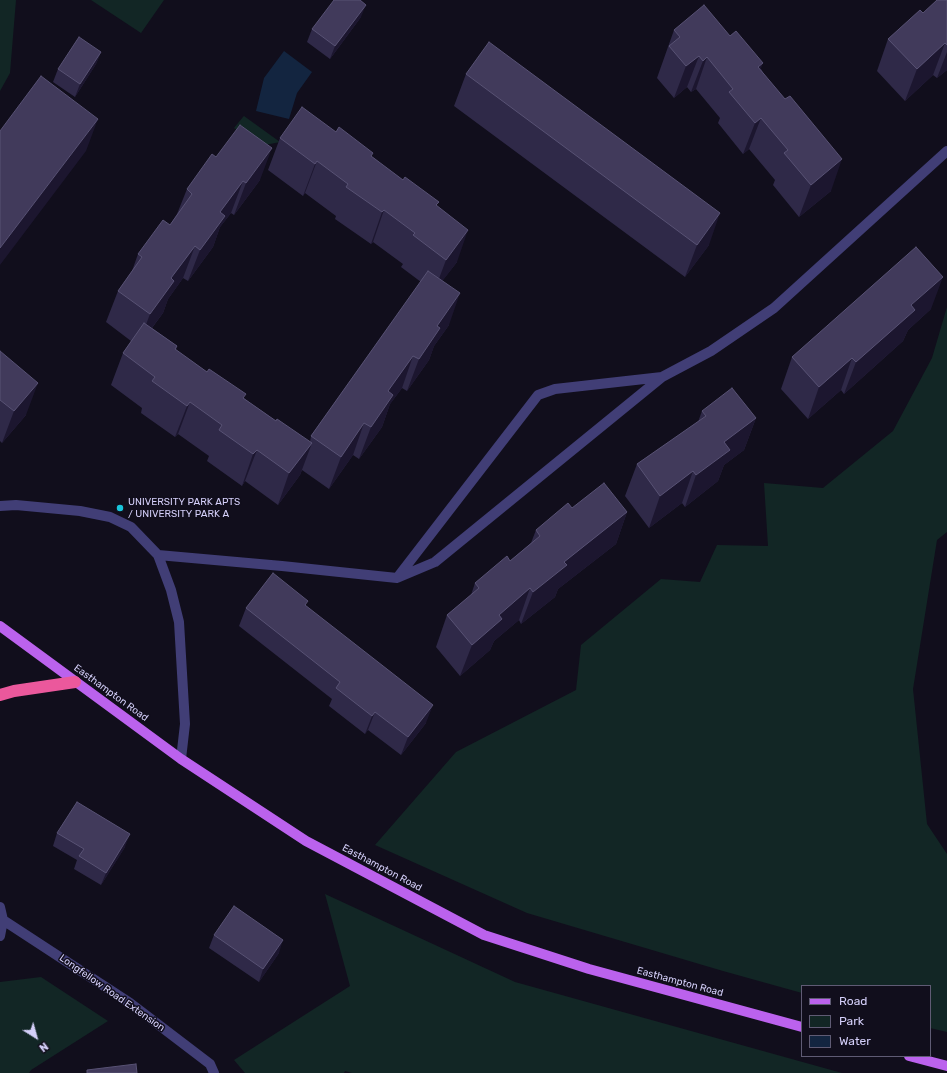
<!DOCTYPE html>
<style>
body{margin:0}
#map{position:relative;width:947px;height:1073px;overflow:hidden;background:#110e1c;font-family:Rubik,sans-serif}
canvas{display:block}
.legend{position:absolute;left:801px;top:985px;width:130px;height:72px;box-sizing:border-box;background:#110e1c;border:1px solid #5f5b74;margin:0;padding:5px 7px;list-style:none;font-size:12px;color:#d4cff9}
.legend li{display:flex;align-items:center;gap:8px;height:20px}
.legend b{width:20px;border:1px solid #5f5b74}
.north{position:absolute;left:16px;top:1017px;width:40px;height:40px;-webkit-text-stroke:3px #110e1c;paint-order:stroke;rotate:143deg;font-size:11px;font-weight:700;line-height:16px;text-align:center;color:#d4cff9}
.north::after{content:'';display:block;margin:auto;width:14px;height:18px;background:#d4cff9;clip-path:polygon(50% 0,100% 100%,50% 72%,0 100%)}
</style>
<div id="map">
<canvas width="947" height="1073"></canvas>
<ul class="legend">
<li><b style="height:5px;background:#bb62ed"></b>Road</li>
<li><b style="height:11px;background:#122625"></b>Park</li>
<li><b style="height:11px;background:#132540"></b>Water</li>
</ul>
<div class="north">N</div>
</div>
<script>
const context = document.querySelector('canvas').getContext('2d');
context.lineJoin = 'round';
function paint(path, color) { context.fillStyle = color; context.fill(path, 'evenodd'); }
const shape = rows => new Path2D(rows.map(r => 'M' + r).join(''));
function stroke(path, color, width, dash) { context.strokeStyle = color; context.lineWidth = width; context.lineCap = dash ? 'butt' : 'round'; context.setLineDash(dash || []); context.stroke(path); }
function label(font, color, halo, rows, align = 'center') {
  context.font = font + ' Rubik,sans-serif'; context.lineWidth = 3; context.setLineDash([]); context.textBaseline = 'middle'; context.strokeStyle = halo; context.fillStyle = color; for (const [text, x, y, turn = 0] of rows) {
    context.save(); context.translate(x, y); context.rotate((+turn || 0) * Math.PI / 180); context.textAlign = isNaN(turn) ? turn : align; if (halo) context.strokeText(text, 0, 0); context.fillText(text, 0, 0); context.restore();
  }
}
paint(shape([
 [0,0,16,0,10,73,0,91],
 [91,0,164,0,141,33],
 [244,116,280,142,260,146,234,128,243,117],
 [947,307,947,532,937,540,913,689,927,824,947,854,947,1032,930,1028,930,986,802,986,802,993,723,971,527,913,375,845,456,752,576,690,581,645,661,579,700,582,717,545,768,546,764,483,823,488,893,431,932,358],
 [325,894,515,982,842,1073,352,1073,345,1071,344,1073,245,1073,234,1060,350,986],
 [41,977,108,1021,31,1070,29,1073,0,1073,0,982]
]), '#122625');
paint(shape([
 [284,51,312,72,297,93,289,119,256,111,264,78]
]), '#132540');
stroke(shape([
 [662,377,711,351,774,308,947,151],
 [0,506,16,505,80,511,110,517,131,527,158,555,282,566,397,578,435,562,662,377,555,389,538,395,397,578],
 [158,555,171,590,179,622,185,724,181,759],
 [0,907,3,920,0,936],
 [3,920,130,1003,210,1064,214,1073]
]), '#413e76', 10);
stroke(shape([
 [0,626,181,759,306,841,484,935,589,969,802,1027],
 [909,1056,947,1066]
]), '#bb62ed', 10);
stroke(shape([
 [0,695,14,691,75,682]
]), '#eb589c', 12);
paint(shape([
 [947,0,947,70,937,78,933,75,905,101,877,71,888,39,923,13],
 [361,17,330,59,307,42,312,29],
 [674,30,730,36,761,69,831,191,799,217,773,185,775,180,749,149,743,154,718,123,720,118,696,89,691,92,687,87,674,98,657,78],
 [101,52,96,64,75,97,53,82,58,69],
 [466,74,709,245,685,277,454,106],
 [280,138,372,157,437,206,457,262,442,281,449,325,434,346,429,360,407,391,402,388,390,404,382,427,359,459,353,455,329,489,302,470,300,475,278,505,245,481,242,486,207,461,209,456,178,434,175,437,141,413,142,408,111,385,123,353,131,341,106,322,118,291,132,271,138,254,170,225,177,214,187,189,216,157,260,180,234,215,231,213,220,227,213,247,188,281,183,278,168,299,163,313,152,328,177,346,176,350,276,421,310,442,311,436,421,282,401,267,403,264,373,242,371,244,335,219,336,216,305,193,303,196,268,170],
 [931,309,908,330,903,341,844,394,841,390,808,419,781,389,792,357],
 [0,351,26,415,2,443,0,441],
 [702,411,756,418,744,450,724,465,718,481,685,507,682,503,649,528,625,496,637,464,698,422],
 [572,508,627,512,616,544,558,589,555,597,521,624,519,620,494,641,490,650,460,676,436,647,447,615,471,595,475,583,510,561,531,543,536,530],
 [306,606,426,723,401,755,368,730,365,734,329,706,332,699,239,626,246,608],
 [57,833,125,847,101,885,74,869,77,860,53,846],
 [214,935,279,953,259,982,209,948]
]), '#2f2948');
paint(shape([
 [366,5,361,17,330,59,335,46],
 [945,43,933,75,905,101,917,69],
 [101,52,96,64,75,97,80,84],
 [947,52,947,70,937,78],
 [699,56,687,87,674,98,686,66],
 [707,57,696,89,691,92,703,61],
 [763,63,751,95,758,67],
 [761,118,749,149,743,154,755,123],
 [98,119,86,151,0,265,0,248],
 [272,148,260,180,234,215,246,183],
 [842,159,831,191,799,217,811,185],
 [317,161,305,193,303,196,315,164],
 [243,181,231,213,220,227,213,247,188,281,200,250,220,212],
 [384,210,373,242,371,244,382,212],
 [720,213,709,245,685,277,697,245],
 [468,230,457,262,434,292,446,260],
 [195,246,183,278,168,299,163,313,138,346,150,314,171,278],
 [943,277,931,309,908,330,903,341,844,394,856,362,911,305],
 [460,293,449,325,434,346,429,360,407,391,419,359,437,326],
 [413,356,402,388,390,404,382,427,359,459,371,427,388,391],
 [852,358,841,390,808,419,819,387],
 [38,383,26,415,2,443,14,411],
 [190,402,178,434,175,437,187,406],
 [756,418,744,450,724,465,718,481,685,507,696,475,724,442],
 [364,423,353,455,329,489,341,457],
 [312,443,300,475,278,505,289,473],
 [257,450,245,481,242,486,253,454],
 [693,471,682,503,649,528,660,496],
 [627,512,616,544,558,589,555,597,521,624,533,592,564,562],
 [530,588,519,620,494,641,490,650,460,676,472,645,499,615],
 [433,705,426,723,401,755,408,737],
 [375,712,368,730,365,734,372,716],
 [130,834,125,847,101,885,106,873],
 [283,940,279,953,259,982,263,969]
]), '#1c162f');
const building = shape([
 [334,0,360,0,366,5,335,46,312,29,334,0],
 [937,0,947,0,947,45,945,43,917,69,888,39,920,10,923,13,937,0],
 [704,5,730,36,736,31,763,63,758,67,785,99,790,96,842,159,811,185,784,153,788,150,761,118,755,123,729,92,733,89,707,57,703,61,699,56,686,66,669,46,680,37,674,30,704,5],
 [79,37,101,52,80,84,58,69,79,37],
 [489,42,720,213,697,245,466,74,489,42],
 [41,76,98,119,0,248,0,131,41,76],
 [302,107,336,132,339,127,373,153,371,156,403,180,405,177,439,202,436,205,468,230,446,260,413,235,415,233,384,210,382,212,346,187,348,184,317,161,315,164,280,138,302,107],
 [240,125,272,148,246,183,243,181,220,212,225,216,200,250,195,246,171,278,174,281,150,314,118,291,142,257,138,254,163,220,170,225,192,194,187,189,212,154,216,157,240,125],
 [916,247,943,277,911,305,915,310,856,362,852,358,819,387,792,357,916,247],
 [428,271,460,293,437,326,440,328,419,359,413,356,388,391,393,395,371,427,364,423,341,457,311,436,428,271],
 [144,323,177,346,175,349,207,372,209,369,246,394,243,398,276,421,277,419,312,443,289,473,257,450,253,454,219,430,222,425,190,402,187,406,152,381,155,377,123,353,144,323],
 [0,351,38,383,14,411,0,400,0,351],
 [732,388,756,418,724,442,730,450,696,475,693,471,660,496,637,464,706,416,702,411,732,388],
 [604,483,627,512,564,562,567,565,533,592,530,588,499,615,502,619,472,645,447,615,479,588,475,583,507,556,510,561,540,536,536,530,568,503,572,508,604,483],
 [273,573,308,601,305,605,433,705,408,737,375,712,372,716,336,688,340,682,246,608,273,573],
 [77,802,130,834,106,873,79,856,84,849,57,833,77,802],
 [234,906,283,940,263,969,214,935,234,906],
 [136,1064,137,1073,87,1073,87,1070,136,1064]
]);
paint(building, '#413a5b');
stroke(building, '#585274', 1);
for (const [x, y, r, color] of [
 [120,508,4,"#19c4db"]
]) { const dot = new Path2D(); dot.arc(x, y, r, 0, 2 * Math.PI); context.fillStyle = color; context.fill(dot); stroke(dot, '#110e1c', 1.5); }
label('10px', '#d4cff9', '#110e1c', [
 ["UNIVERSITY PARK APTS",128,502],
 ["/ UNIVERSITY PARK A",128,514]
], 'left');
label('10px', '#d4cff9', '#110e1c', [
 ["Easthampton Road",111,693,36],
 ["Easthampton Road",382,868,28],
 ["Easthampton Road",680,982,15],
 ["Longfellow Road Extension",112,993,35]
]);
</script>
